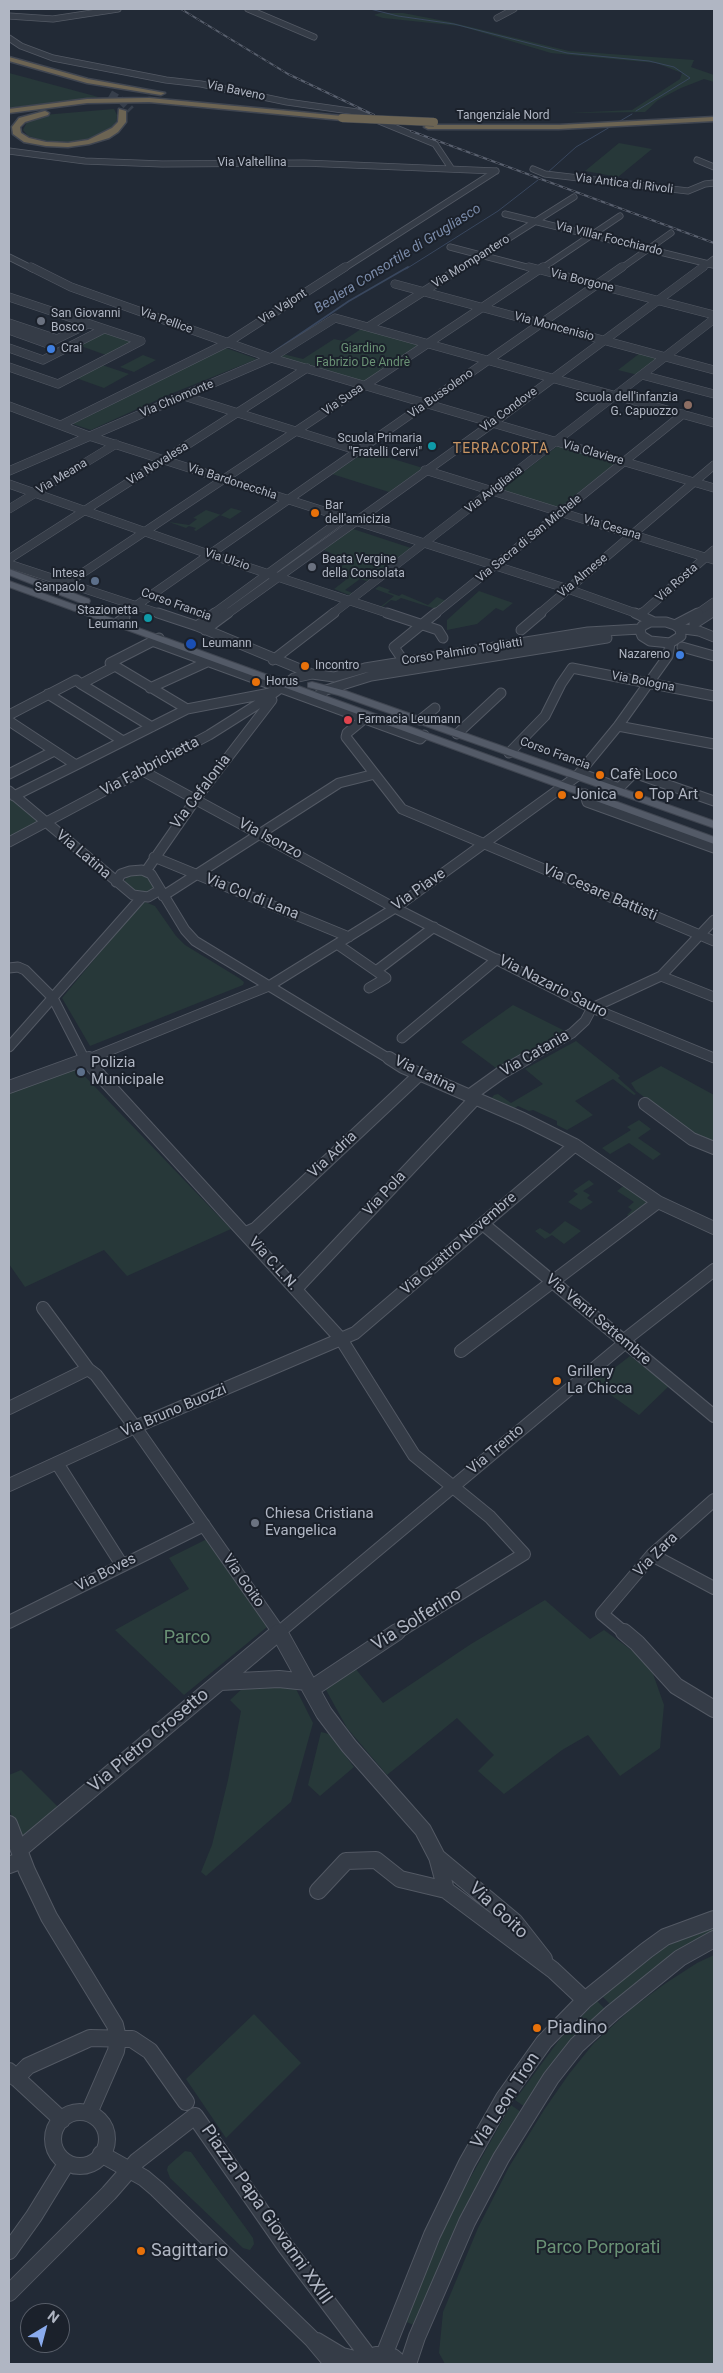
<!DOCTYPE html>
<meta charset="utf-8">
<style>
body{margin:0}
#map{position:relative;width:723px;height:2373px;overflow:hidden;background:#222a36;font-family:Roboto,sans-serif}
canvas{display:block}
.frame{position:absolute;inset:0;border:10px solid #b0b6c3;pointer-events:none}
.north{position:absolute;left:20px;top:2303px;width:50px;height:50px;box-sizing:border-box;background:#1b212b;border:1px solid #575d68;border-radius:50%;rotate:37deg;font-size:14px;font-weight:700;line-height:20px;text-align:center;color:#b0b6c3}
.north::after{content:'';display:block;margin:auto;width:18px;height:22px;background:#8aabee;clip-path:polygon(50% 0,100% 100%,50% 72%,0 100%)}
</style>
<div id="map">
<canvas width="723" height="2373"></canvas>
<div class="frame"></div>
<div class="north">N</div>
</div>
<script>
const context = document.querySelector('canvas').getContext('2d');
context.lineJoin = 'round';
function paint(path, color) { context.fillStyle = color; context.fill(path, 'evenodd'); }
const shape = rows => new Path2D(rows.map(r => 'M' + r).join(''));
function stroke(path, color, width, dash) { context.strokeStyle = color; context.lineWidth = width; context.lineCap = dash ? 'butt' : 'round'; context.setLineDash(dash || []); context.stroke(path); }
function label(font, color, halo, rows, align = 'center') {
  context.font = font + ' Roboto,sans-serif'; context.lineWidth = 4; context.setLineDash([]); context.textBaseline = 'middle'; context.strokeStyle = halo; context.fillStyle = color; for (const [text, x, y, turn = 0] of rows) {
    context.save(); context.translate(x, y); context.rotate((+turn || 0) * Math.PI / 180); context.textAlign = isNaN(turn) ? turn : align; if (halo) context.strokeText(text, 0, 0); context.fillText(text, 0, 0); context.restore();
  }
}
paint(shape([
 [380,13,403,13,450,22,569,51,694,60,691,67,714,75,714,82,704,79,681,88,658,100,645,112,569,113,632,110,680,79,682,73,656,63,551,53,460,26,383,18,374,15],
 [9,73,91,95,98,97,9,108],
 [114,109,117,115,116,122,110,129,86,140,69,142,46,141,28,136,23,130,27,122,43,115],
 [619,143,652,149,618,177,585,171],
 [364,327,423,344,365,382,277,357,283,354,303,359,334,339,343,341],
 [105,332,133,342,106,355,78,345],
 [226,348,257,359,168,395,91,430,73,424],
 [640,353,660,358,638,375,618,370],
 [143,355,156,360,134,372,120,367],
 [102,365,129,374,104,388,76,378],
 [559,445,617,462,559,508,500,490],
 [367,451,423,468,389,492,332,474],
 [231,508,242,511,230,519,220,515,196,531,194,530,196,528,189,526,186,528,169,522,189,525,197,519,193,518,206,510,221,515],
 [353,529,411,548,367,581,360,579,345,590,352,593,349,595,334,589,347,579,326,572,332,567,338,569,347,562,341,560,342,558,324,550],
 [379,586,390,590,388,592,399,596,402,594,428,605,437,597,446,601,436,609,401,598,396,601,391,600,381,608,379,608,394,596,375,589],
 [479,591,513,603,503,611,496,608,477,624,447,630,447,620],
 [9,797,38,822,9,837],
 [137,873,146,876,153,884,153,889,150,893,137,893,124,882,127,877],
 [145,902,155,906,176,936,185,945,239,978,244,982,243,985,90,1046,62,998,139,906],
 [513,1005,567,1032,500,1071,461,1042],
 [576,1041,620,1076,618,1078,636,1094,634,1095,613,1079,575,1101,593,1115,567,1130,557,1125,557,1121,533,1110,529,1111,518,1106,512,1110,489,1101,494,1095,498,1094,511,1103,543,1084,525,1069],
 [661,1066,714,1095,714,1145,706,1142,636,1091,631,1083],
 [76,1067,231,1229,127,1276,104,1250,25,1287,9,1264,9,1091],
 [639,1120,651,1129,638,1138,661,1154,653,1160,629,1143,610,1154,602,1148,631,1130,627,1127],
 [589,1180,594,1184,583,1191,590,1195,587,1198,593,1202,581,1210,568,1202,578,1194,573,1191],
 [626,1184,651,1202,632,1218,627,1215,632,1210,628,1207,634,1202,617,1191],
 [565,1221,581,1231,564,1244,552,1235,545,1239,535,1231,540,1228,550,1234],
 [630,1356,669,1386,639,1415,591,1381,604,1370,608,1373],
 [207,1539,267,1627,184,1695,115,1630,189,1589,169,1558],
 [545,1600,590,1639,604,1630,641,1657,652,1671,664,1705,660,1748,620,1776,588,1735,562,1750,504,1794,478,1771,494,1755,457,1718,387,1775,347,1728,325,1688,355,1668,383,1703,471,1644],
 [294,1685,313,1723,291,1802,206,1876,201,1872,212,1845,228,1780,241,1711,230,1700,244,1687],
 [321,1732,329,1734,354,1767,320,1796,308,1785],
 [21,1770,62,1811,21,1844,9,1808,9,1775],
 [714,1924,714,1936,611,2005,602,1996,667,1946],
 [714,1955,714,2364,445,2364,439,2353,443,2312,478,2228,509,2167,544,2110,569,2074,594,2043,632,2008,666,1983,697,1963],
 [597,2001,606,2010,525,2107,515,2100,562,2036],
 [254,2014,301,2063,226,2138,186,2079],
 [511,2105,521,2112,416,2326,404,2321,454,2207],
 [185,2151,191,2152,253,2238,254,2244,250,2250,243,2248,170,2178,167,2170,168,2166]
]), '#273839');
stroke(shape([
 [370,9,398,16,454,24,567,53,649,61,674,67,690,78,636,111],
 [547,173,576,147,632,114],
 [406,269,498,211,538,180]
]), '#39475e', 1);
stroke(shape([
 [269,355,349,301,408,267]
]), '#39475e', 2);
stroke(shape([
 [110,94,122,101,131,110]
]), '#373f4b', 8, [8, 4]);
const minorFar4 = shape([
 [248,9,314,37],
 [9,16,53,19,118,9],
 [497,18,514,9],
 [9,38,21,46,53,58,166,80,201,84,287,102,357,112,435,144,451,168],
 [9,151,85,161,162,164,304,163,496,171],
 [697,160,714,167],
 [533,169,545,174,688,191,705,184,714,183],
 [505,214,713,265],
 [450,247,534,269],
 [9,257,33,269],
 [343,269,496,171],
 [460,269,574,197],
 [541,269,620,216],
 [620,269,671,233],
 [701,269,714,259]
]);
const minorFar3 = shape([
 [31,267,71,287,271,358,714,488],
 [529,267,714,315],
 [395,284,714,370],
 [9,297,141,341],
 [9,323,57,339,48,344,9,330],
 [368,327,462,267],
 [57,339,88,324],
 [9,348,43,360,104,329],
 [9,367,58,384,141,341],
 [642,375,714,394],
 [184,396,359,451],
 [9,406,89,436,568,589,638,614],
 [61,425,227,343,345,267],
 [425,470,714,560],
 [9,471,271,358,335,318,714,423],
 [9,484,211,555,390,614],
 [9,509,116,444],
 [9,559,307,368],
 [9,564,161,614],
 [66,584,543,267],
 [137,605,622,267],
 [213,614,344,518],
 [227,614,493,423,703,267],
 [332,614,714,319],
 [435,614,683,414],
 [539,614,714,465],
 [641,614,714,550],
 [697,614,714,602],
 [709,614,714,611]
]);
const minorFar2 = shape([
 [158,613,197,626,312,674],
 [387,613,438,630,443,638],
 [635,613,654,622],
 [640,615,642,613],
 [650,622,666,622,675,625,680,629,681,636,670,643,650,641,642,636,640,631,642,626,650,622],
 [117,623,125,617],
 [694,624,711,613],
 [675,625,698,613],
 [197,626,215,613],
 [684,629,699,631,714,637],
 [205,630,228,613],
 [521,630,541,613],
 [155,642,420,739,424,735],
 [682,647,714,656],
 [273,660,334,613],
 [115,666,187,709],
 [409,669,394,647,436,613],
 [81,684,152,727],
 [150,688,207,662],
 [48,694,123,741],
 [317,696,326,690,371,676,607,638],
 [9,715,76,680,81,684,115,666,110,663,159,638],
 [364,719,347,733,346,737,402,809,714,941],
 [420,720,435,708],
 [9,721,76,765,14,796],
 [618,726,714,744],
 [457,734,501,693],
 [509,753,545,716,561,684,572,668,714,696],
 [76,765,187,709,270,693],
 [143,771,395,908,592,1008,714,1058],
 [580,773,619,788,616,790],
 [9,774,54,751],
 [619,788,634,773,714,801],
 [9,791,133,895,148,897,160,890],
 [585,794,587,802,714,848],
 [9,842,209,735,263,701,294,678,312,674,334,677,365,668,588,632,640,629],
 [154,857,349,937],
 [146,871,196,799,272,700],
 [116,882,121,874,130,871,142,870,151,874,185,930,195,941,391,1060],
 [163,896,339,783,375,774],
 [337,944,376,971,434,927],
 [9,968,18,967,25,970,53,998,85,1060],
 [661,976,714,997],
 [369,988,386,978,376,971],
 [402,1038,497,959],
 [9,1047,141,898],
 [86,1060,269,986,395,908,576,777,618,726,668,656,670,643],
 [525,1060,572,1033,585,1021,592,1008,661,976,714,920]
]);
const minorFar1 = shape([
 [84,1058,341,1339,414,1455,490,1517,524,1554,395,1634],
 [389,1058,403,1067,523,1119,575,1145,658,1202,714,1228],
 [9,1087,89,1058],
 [469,1096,501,1073,527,1058],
 [645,1104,692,1139,714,1148],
 [483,1224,714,1416],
 [246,1233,255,1229,420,1074],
 [296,1289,475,1099],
 [43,1308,88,1369,96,1375,135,1427,280,1634],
 [461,1351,658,1202],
 [9,1408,88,1369],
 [57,1463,122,1565],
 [9,1485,135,1427,355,1333,575,1145],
 [652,1555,714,1588],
 [9,1622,204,1525],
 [277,1634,621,1346,627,1338,714,1270],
 [626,1634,602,1614,652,1555,714,1500]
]);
const minor = shape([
 [279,1632,324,1713,349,1746,423,1830,437,1857,446,1890],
 [624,1632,637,1643,676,1686,714,1709],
 [220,1682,279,1679,307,1682],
 [311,1689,397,1632],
 [9,1824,27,1871,49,1917,115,2025,118,2038,116,2051,89,2113],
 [19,1850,279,1632],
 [437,1857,515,1922,544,1959],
 [9,1865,22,1860],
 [318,1891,346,1861,376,1860,400,1879,446,1890,553,1970,585,2000],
 [9,2071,62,2120],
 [16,2078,28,2066,90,2038,132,2039,150,2051,186,2102],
 '53 2139a27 27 0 1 1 54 0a27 27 0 1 1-54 0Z',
 [101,2154,144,2178,157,2189,312,2339,333,2364],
 [9,2251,34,2216,66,2164],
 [9,2293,109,2193,137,2161,195,2116,286,2247,369,2357],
 [317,2341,342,2356,363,2361],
 [376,2355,393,2357,401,2364],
 [384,2355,432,2235,467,2163,504,2098,544,2042,585,2000,647,1950,665,1937,714,1919],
 [408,2364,417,2337,467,2222,501,2158,551,2078,577,2045,612,2013,680,1958,714,1939]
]);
const major = shape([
 [9,569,89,599,90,601,89,603,81,603,9,575,9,569],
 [9,581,714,837,714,844,9,587,9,581],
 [312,682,346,691,714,821,714,828,338,695,308,687,308,683,312,682]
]);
const highway = shape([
 [9,57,88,79,165,93,161,95,87,83,9,61,9,57],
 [149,98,342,116,346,118,342,120,149,102,87,103,9,113,9,109,87,99,149,98],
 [119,109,126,111,126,122,118,132,109,138,89,144,68,147,46,146,24,142,13,134,12,127,19,118,45,111,49,113,48,115,25,122,20,127,21,133,29,138,46,142,68,143,88,140,112,128,118,122,119,109],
 [714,117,714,121,559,129,428,129,424,127,428,125,559,125,714,117]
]);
stroke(minorFar4, '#535964', 7);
stroke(minorFar3, '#535964', 9);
stroke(minorFar2, '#535964', 11);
stroke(minorFar1, '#535964', 14);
stroke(minor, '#535964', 18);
stroke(major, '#3f4550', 2);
stroke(highway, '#404651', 3);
stroke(minorFar4, '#353c47', 5.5);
stroke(minorFar3, '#353c47', 8);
stroke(minorFar2, '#353c47', 9);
stroke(minorFar1, '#353c47', 12);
stroke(minor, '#353c47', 16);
paint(major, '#535a67');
paint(highway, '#6c6453');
const rail = shape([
 [181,9,288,74,374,115],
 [411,131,714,243]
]);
stroke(rail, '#585f6d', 2);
stroke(rail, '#1b212b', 1, [4.5]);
const highwayBridge = shape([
 [342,118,434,122]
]);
stroke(highwayBridge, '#404651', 9, []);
stroke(highwayBridge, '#6c6453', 8);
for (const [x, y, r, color] of [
 [41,321,5,"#6b7280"],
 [51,349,5,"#3f7fe0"],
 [688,405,5,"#8d6e63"],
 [432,446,5,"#0f9aa8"],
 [315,513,5,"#e8710a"],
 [312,567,5,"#6b7280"],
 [95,581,5,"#5c6f8a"],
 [148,618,5,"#0f9aa8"],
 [191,644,6,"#1a4fb4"],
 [680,655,5,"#3f7fe0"],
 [305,666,5,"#e8710a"],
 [256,682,5,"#e8710a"],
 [348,720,5,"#e0444e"],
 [600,775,5,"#e8710a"],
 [562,795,5,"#e8710a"],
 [639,795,5,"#e8710a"],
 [81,1072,5,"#5c6f8a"],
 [557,1381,5,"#e8710a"],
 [255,1523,5,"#6b7280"],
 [537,2028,5,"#e8710a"],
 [141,2251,5,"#e8710a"]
]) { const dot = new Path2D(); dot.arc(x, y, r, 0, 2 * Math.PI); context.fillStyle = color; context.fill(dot); stroke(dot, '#1b212b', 2); }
label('12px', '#b0b6c3', '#1b212b', [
 ["Via Baveno",236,91,12],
 ["Tangenziale Nord",503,116],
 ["Via Valtellina",252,163],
 ["Via Antica di Rivoli",624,184,7],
 ["Via Villar Focchiardo",609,239,14],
 ["Via Mompantero",471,262,-32],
 ["Via Borgone",582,281,14],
 ["Via Vajont",283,307,-33],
 ["Via Pellice",166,321,20],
 ["Via Moncenisio",554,327,15],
 ["Via Bussoleno",441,394,-35],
 ["Via Chiomonte",177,399,-23],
 ["Via Susa",343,400,-34],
 ["Via Condove",509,410,-36],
 ["Via Claviere",593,453,16],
 ["Via Novalesa",158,464,-32],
 ["Via Meana",62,477,-31],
 ["Via Bardonecchia",232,482,18],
 ["Via Avigliana",494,490,-38],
 ["Via Cesana",612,528,17],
 ["Via Sacra di San Michele",529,539,-39],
 ["Via Ulzio",227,560,18],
 ["Via Almese",583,576,-40],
 ["Via Rosta",677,583,-41],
 ["Corso Francia",176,605,20],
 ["Corso Palmiro Togliatti",462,652,-9],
 ["Via Bologna",643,682,11],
 ["Corso Francia",555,754,20]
]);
label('12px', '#b0b6c3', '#1b212b', [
 ["San Giovanni",51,314],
 ["Bosco",51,328],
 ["Crai",61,349],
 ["Scuola dell'infanzia",678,398,"right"],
 ["G. Capuozzo",678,412,"right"],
 ["Scuola Primaria",422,439,"right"],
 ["\"Fratelli Cervi\"",422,453,"right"],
 ["Bar",325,506],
 ["dell'amicizia",325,520],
 ["Beata Vergine",322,560],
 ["della Consolata",322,574],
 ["Intesa",85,574,"right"],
 ["Sanpaolo",85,588,"right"],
 ["Stazionetta",138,611,"right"],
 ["Leumann",138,625,"right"],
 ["Leumann",202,644],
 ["Nazareno",670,655,"right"],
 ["Incontro",315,666],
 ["Horus",266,682],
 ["Farmacia Leumann",358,720]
], 'left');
label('12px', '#6a9275', '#1b212b', [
 ["Giardino",363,349],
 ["Fabrizio De Andrè",363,363]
]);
label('italic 14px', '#7b8caa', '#1b212b', [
 ["Bealera Consortile di Grugliasco",398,259,-32]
]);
context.letterSpacing = '1px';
label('14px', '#ca9664', '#1b212b', [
 ["TERRACORTA",501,449]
]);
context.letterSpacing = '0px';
label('15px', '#b0b6c3', '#1b212b', [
 ["Via Fabbrichetta",150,767,-28],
 ["Via Cefalonia",201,792,-53],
 ["Via Isonzo",270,839,28],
 ["Via Latina",83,855,40],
 ["Via Piave",419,890,-35],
 ["Via Cesare Battisti",600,893,23],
 ["Via Col di Lana",252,897,22],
 ["Via Nazario Sauro",553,987,27],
 ["Via Catania",535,1054,-30],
 ["Via Latina",425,1075,26],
 ["Via Adria",333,1155,-43],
 ["Via Pola",385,1194,-47],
 ["Via Quattro Novembre",459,1244,-41],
 ["Via C.L.N.",273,1264,48],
 ["Via Venti Settembre",598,1320,40],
 ["Via Bruno Buozzi",174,1411,-23],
 ["Via Trento",496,1450,-40],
 ["Via Zara",656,1555,-45],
 ["Via Boves",106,1573,-27],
 ["Via Goito",243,1581,55]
]);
label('15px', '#b0b6c3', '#1b212b', [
 ["Cafè Loco",610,775],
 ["Jonica",572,795],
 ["Top Art",649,795],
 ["Polizia",91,1063],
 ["Municipale",91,1080],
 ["Grillery",567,1372],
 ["La Chicca",567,1389],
 ["Chiesa Cristiana",265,1514],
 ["Evangelica",265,1531]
], 'left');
label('18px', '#b0b6c3', '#1b212b', [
 ["Via Solferino",417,1620,-32],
 ["Via Pietro Crosetto",149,1741,-40],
 ["Via Goito",498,1911,43],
 ["Via Leon Tron",506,2101,-57],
 ["Piazza Papa Giovanni XXIII",266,2215,55]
]);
label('18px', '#6a9275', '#1b212b', [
 ["Parco",187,1638],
 ["Parco Porporati",598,2248]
]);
label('18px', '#b0b6c3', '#1b212b', [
 ["Piadino",547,2028],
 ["Sagittario",151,2251]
], 'left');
</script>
